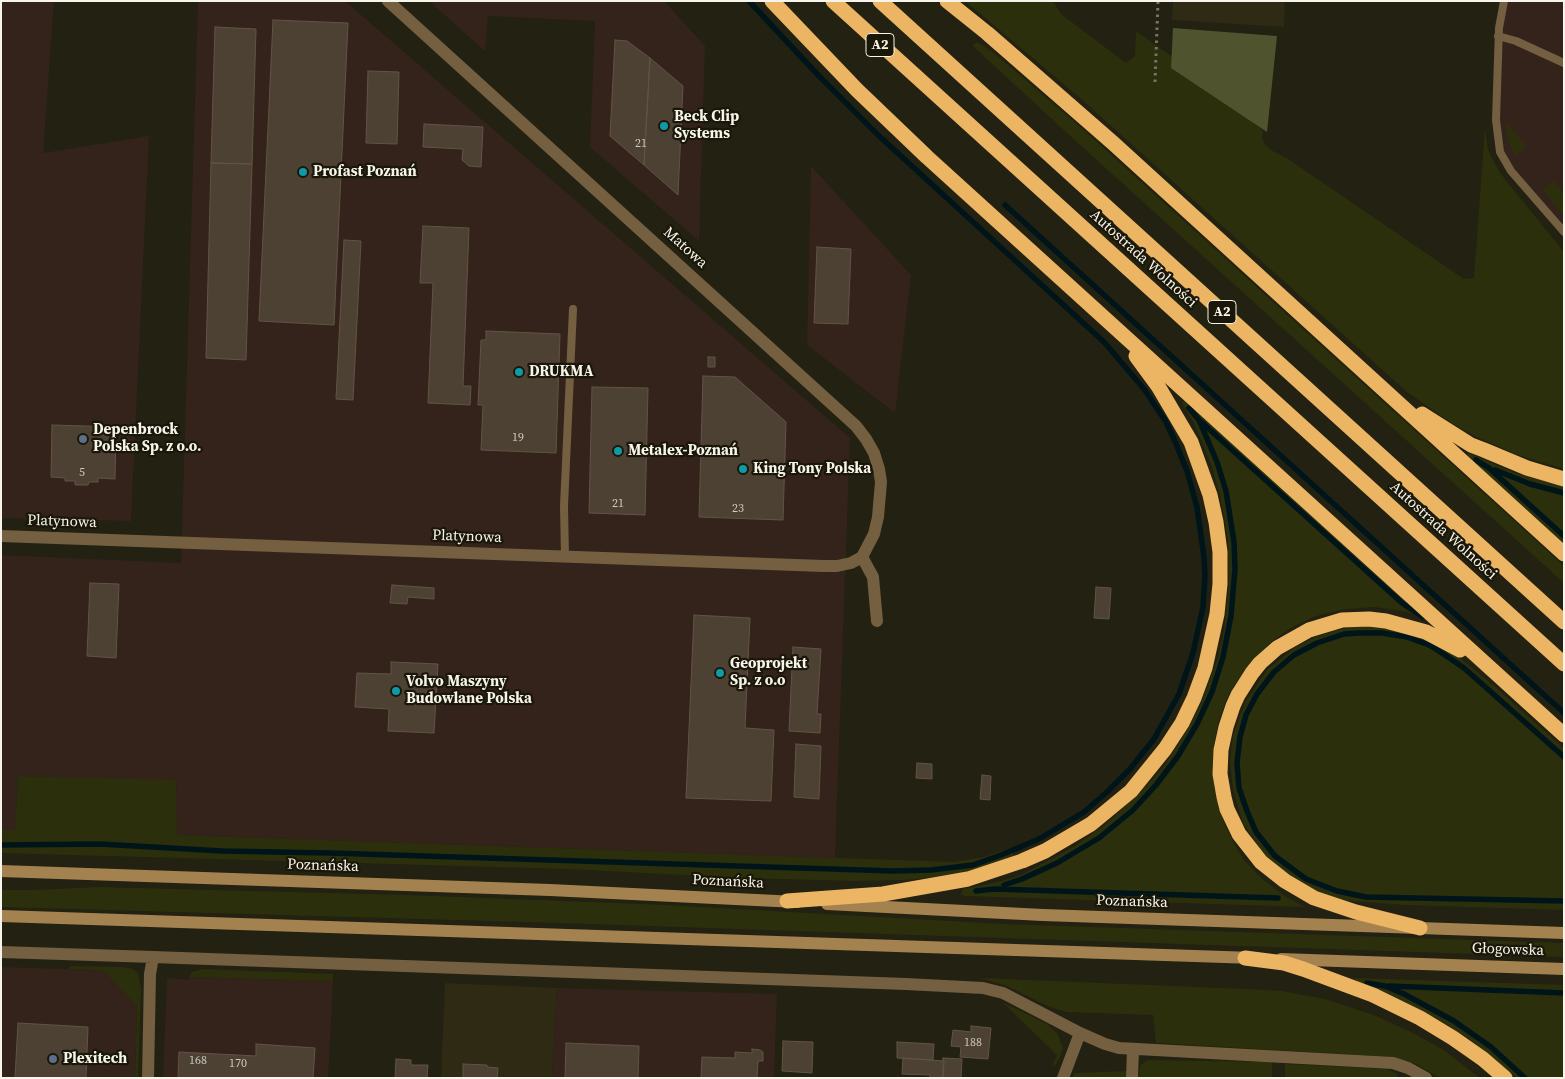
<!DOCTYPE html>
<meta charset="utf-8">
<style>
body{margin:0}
#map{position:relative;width:1565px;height:1079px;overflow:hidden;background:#232111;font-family:"Source Serif 4",serif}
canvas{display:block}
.frame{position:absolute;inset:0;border:2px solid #f7f5eb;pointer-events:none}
</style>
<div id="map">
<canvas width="1565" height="1079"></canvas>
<div class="frame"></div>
</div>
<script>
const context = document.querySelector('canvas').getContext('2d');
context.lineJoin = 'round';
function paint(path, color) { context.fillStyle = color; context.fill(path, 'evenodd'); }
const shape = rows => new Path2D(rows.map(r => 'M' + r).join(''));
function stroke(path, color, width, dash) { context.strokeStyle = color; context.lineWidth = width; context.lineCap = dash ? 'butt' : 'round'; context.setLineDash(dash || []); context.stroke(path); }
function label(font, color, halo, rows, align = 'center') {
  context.font = font + ' "Source Serif 4",serif'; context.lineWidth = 4.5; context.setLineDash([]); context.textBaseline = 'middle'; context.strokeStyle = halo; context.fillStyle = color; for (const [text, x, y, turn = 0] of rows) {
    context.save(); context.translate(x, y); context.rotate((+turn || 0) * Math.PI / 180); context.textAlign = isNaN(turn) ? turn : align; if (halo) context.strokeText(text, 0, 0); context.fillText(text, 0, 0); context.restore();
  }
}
paint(shape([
 [1,1,54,1,43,153,149,136,131,521,1,518],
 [198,1,345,1,850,438,835,858,177,835,176,781,18,776,15,831,1,830,1,555,181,563],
 [429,1,664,1,705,46,699,241,590,147,595,21,488,16,485,51],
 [1504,1,1564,1,1564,232,1511,171,1499,147],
 [811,166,911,275,895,413,807,345],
 [1,967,102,970,137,1006,135,1078,1,1078],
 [189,977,333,981,328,1078,163,1078,167,978,188,980],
 [557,988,777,994,774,1078,552,1078]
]), '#34231b');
paint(shape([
 [1173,1,1285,1,1284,27,1172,20],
 [445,983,557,988,552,1078,441,1078]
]), '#2e2a13');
paint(shape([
 [965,1,1053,1,1061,14,1126,63,1135,56,1136,31,1174,58,1257,125,1263,131,1262,138,1265,144,1271,150,1288,159,1464,279,1474,278,1485,127,1488,150,1500,173,1564,252,1564,469,1515,454,1475,436,1453,424,1407,392,1079,97],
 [977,42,993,52,1086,132,1564,566,1564,583,1068,134,974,47,973,45],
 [1506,122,1527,147,1515,156,1507,139],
 [1554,181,1564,193,1564,216,1543,190],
 [1183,401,1188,402,1424,616,1424,618,1408,612,1375,607,1347,609,1323,614,1311,618,1289,629,1271,642,1252,661,1235,684,1227,698,1219,720,1214,744,1213,766,1220,811,1224,823,1236,847,1244,860,1263,880,1288,898,1305,907,965,896,961,894,963,889,1002,881,1021,875,1075,846,1106,824,1141,792,1163,767,1183,737,1200,706,1218,658,1224,630,1229,586,1228,540,1220,495,1211,464,1194,423,1182,403],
 [1469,453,1515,473,1564,486,1564,544,1468,457,1467,454],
 [1362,626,1376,626,1410,632,1450,650,1493,685,1564,748,1564,910,1405,905,1350,901,1331,897,1314,891,1293,879,1272,863,1260,849,1243,823,1233,790,1230,761,1233,735,1245,702,1267,670,1294,648,1316,637,1337,630],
 [18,776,176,780,177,835,954,862,984,857,1010,848,1015,858,975,871,942,877,903,880,857,881,744,878,567,869,1,853,1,830,15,830],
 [97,887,409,895,666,905,1003,924,1564,943,1564,957,561,923,1,907,1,890,35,890],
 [69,966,123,967,133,969,138,973,141,989,138,1078,135,1078,137,1006,102,970,69,969],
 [203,969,333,974,333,981,189,977,192,972],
 [980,978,1245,989,1281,991,1325,999,1374,1015,1415,1034,1442,1049,1480,1078,1440,1078,1416,1064,1392,1057,1156,1043,1153,1015,1067,1012,1050,1007,1007,986],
 [1354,978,1564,985,1564,1078,1517,1078,1472,1041,1441,1021,1403,1001,1376,988,1356,981],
 [1002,1002,1047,1024,1057,1033,1063,1048,1061,1055,1056,1064,1052,1066,1057,1055],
 [1147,1060,1272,1062,1272,1078,1139,1078,1140,1066],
 [1285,1064,1386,1069,1396,1073,1399,1078,1285,1078],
 [1126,1071,1126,1078,1072,1078,1074,1073]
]), '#2c2f0b');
paint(shape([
 [1173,28,1277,36,1267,132,1171,68]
]), '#50542e');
stroke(shape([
 [1005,205,1564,713],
 [1189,408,1199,420,1402,603,1423,617],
 [1476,460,1489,468,1564,536],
 [1495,470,1530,484,1564,493],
 [1564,757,1464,668,1439,651,1429,645,1407,637,1382,633,1358,633,1344,634,1317,643,1294,655,1274,672,1257,694,1246,715,1240,737,1237,763,1239,788,1247,811,1256,832,1275,856,1306,879,1337,891,1366,897,1564,901],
 [1,845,100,844,222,851,330,853,894,871,931,870,973,865,1001,855,1039,839,1084,812,1107,792,1130,769,1154,739,1179,694,1193,653,1203,607,1205,575,1204,557,1197,507,1187,471,1174,439,1166,422,1144,389,1104,342,878,135,819,76,749,1],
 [1004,885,1022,879,1057,863,1099,838,1133,810,1156,785,1178,756,1197,724,1212,692,1223,657,1231,616,1235,569,1234,542,1226,491,1217,462,1199,420],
 [976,891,994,889,1278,898],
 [1367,983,1385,986,1404,994,1454,1021,1491,1047,1525,1078],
 [1389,986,1564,993]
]), '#001519', 5.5);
const building = shape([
 [273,20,348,23,334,325,259,321,273,20],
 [215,27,256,29,252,164,211,163,215,27],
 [615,40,627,41,650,58,644,165,610,136,615,40],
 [650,58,683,86,678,195,644,165,650,58],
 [368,71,399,72,397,144,366,143,368,71],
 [424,124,483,127,481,167,469,166,462,160,463,149,423,147,424,124],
 [211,163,252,164,246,360,206,358,211,163],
 [423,226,469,228,463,386,471,386,470,405,428,403,433,283,420,283,423,226],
 [344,240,361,241,353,400,336,399,344,240],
 [817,247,851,249,848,324,814,323,817,247],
 [486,331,560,334,556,453,481,450,483,405,478,405,481,340,486,340,486,331],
 [708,357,715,357,715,367,708,367,708,357],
 [703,376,735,377,786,422,783,520,699,517,703,376],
 [592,387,648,388,645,515,589,513,592,387],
 [52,425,116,427,115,479,98,478,98,482,89,482,88,485,75,485,75,481,65,481,65,478,51,477,52,425],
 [90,583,119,584,116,658,87,656,90,583],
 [392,585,434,588,434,599,408,597,407,604,390,603,392,585],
 [1096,587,1111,588,1109,619,1094,618,1096,587],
 [694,615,750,618,745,728,774,730,771,801,686,798,694,615],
 [793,647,821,649,817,714,821,714,820,733,789,731,793,647],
 [391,662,438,664,434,733,388,731,389,709,355,707,357,673,391,674,391,662],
 [796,744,821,746,819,799,794,797,796,744],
 [917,763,932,764,932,779,916,778,917,763],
 [982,775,991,776,990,800,980,799,982,775],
 [18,1023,88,1027,86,1078,15,1078,18,1023],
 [971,1026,991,1028,988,1059,960,1057,961,1047,951,1046,953,1030,971,1032,971,1026],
 [783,1041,813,1042,812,1073,782,1071,783,1041],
 [897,1042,934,1044,933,1060,897,1058,897,1042],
 [566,1043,639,1046,638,1078,565,1078,566,1043],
 [256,1044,315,1048,313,1078,178,1078,179,1052,256,1056,256,1044],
 [752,1049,760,1050,763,1052,763,1061,758,1061,757,1078,701,1078,702,1057,735,1058,735,1052,752,1053,752,1049],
 [903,1058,944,1061,943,1078,930,1078,930,1075,902,1074,903,1058],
 [943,1058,962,1059,961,1078,943,1078,943,1058],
 [396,1059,411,1060,411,1065,428,1065,427,1078,395,1078,396,1059],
 [463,1064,487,1065,487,1067,498,1068,497,1078,463,1078,463,1064]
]);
paint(building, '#4d4134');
stroke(building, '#615446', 1);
stroke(shape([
 [1155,82,1158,1]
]), '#777568', 3, [2.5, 4]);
stroke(shape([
 [1504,1,1499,28,1496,120,1500,152,1511,171,1564,232],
 [1498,36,1516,41,1564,63],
 [565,557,564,506,573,309]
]), '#745f40', 8);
stroke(shape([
 [388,1,856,426,866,439,874,453,879,469,881,482,878,517,874,534,862,557],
 [1,536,823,566,837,566,851,563,862,557,873,577,877,621],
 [1,952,153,957],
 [148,1078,150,974,153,957,906,984,983,988,1003,993,1080,1033,1105,1044,1119,1048,1393,1063,1408,1068,1426,1078],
 [1063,1078,1080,1033],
 [1132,1078,1133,1049]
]), '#745f40', 12);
stroke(shape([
 [1,871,550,890,797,902],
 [827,904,1043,915,1564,933],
 [1,916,1254,958],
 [1281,959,1564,969]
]), '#a4824f', 12);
stroke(shape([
 [772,1,857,90,927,157,1564,735],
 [833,1,1564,664],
 [880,1,1564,622],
 [947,1,987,33,1113,143,1564,554],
 [1422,414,1471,445,1484,450,1527,468,1564,479],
 [787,901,883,894,968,879,1022,861,1045,851,1091,824,1131,791,1165,749,1182,723,1194,698,1205,668,1217,614,1220,584,1220,552,1216,522,1210,495,1191,442,1158,386,1136,356],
 [1420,928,1356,912,1314,898,1285,881,1261,862,1239,834,1227,809,1224,797,1220,774,1221,750,1226,727,1233,706,1238,695,1252,673,1260,663,1277,648,1309,630,1342,620,1369,619,1386,621,1426,632,1460,650],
 [1245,958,1284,963,1303,969,1373,995,1420,1018,1453,1038,1483,1059,1505,1078]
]), '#ebb563', 15);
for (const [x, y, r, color] of [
 [664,126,5,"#0f9aa8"],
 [303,172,5,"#0f9aa8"],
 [519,372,5,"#0f9aa8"],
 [83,439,5,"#5c6f8a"],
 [618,451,5,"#0f9aa8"],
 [743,469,5,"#0f9aa8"],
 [720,673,5,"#0f9aa8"],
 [396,691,5,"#0f9aa8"],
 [53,1059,5,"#5c6f8a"]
]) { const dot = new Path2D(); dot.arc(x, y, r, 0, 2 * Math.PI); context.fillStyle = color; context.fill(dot); stroke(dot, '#1a1708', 2); }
label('12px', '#ccc8bd', null, [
 ["21",641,144],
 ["19",518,438],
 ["5",82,473],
 ["21",618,504],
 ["23",738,509],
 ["188",973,1043],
 ["168",198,1061],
 ["170",238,1064]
]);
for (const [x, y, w] of [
 [880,45,28],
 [1222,312,28]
]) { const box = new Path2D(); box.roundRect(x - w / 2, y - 11.5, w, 23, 4); context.fillStyle = '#1a1708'; context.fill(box); stroke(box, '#f7f5eb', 1); }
label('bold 14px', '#f7f5eb', null, [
 ["A2",880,45],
 ["A2",1222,312]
]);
label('bold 15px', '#f7f5eb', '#1a1708', [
 ["Beck Clip",674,117],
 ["Systems",674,134],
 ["Profast Poznań",313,172],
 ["DRUKMA",529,372],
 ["Depenbrock",93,430],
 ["Polska Sp. z o.o.",93,447],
 ["Metalex-Poznań",628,451],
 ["King Tony Polska",753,469],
 ["Geoprojekt",730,664],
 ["Sp. z o.o",730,681],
 ["Volvo Maszyny",406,682],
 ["Budowlane Polska",406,699],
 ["Plexitech",63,1059]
], 'left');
label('15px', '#f7f5eb', '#1a1708', [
 ["Matowa",685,248,42],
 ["Autostrada Wolności",1143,259,42],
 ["Platynowa",62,522,2],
 ["Autostrada Wolności",1443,531,42],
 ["Platynowa",467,537,2],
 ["Poznańska",323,866,2],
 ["Poznańska",728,882,3],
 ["Poznańska",1132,902,2],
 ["Głogowska",1508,950,2]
]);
</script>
